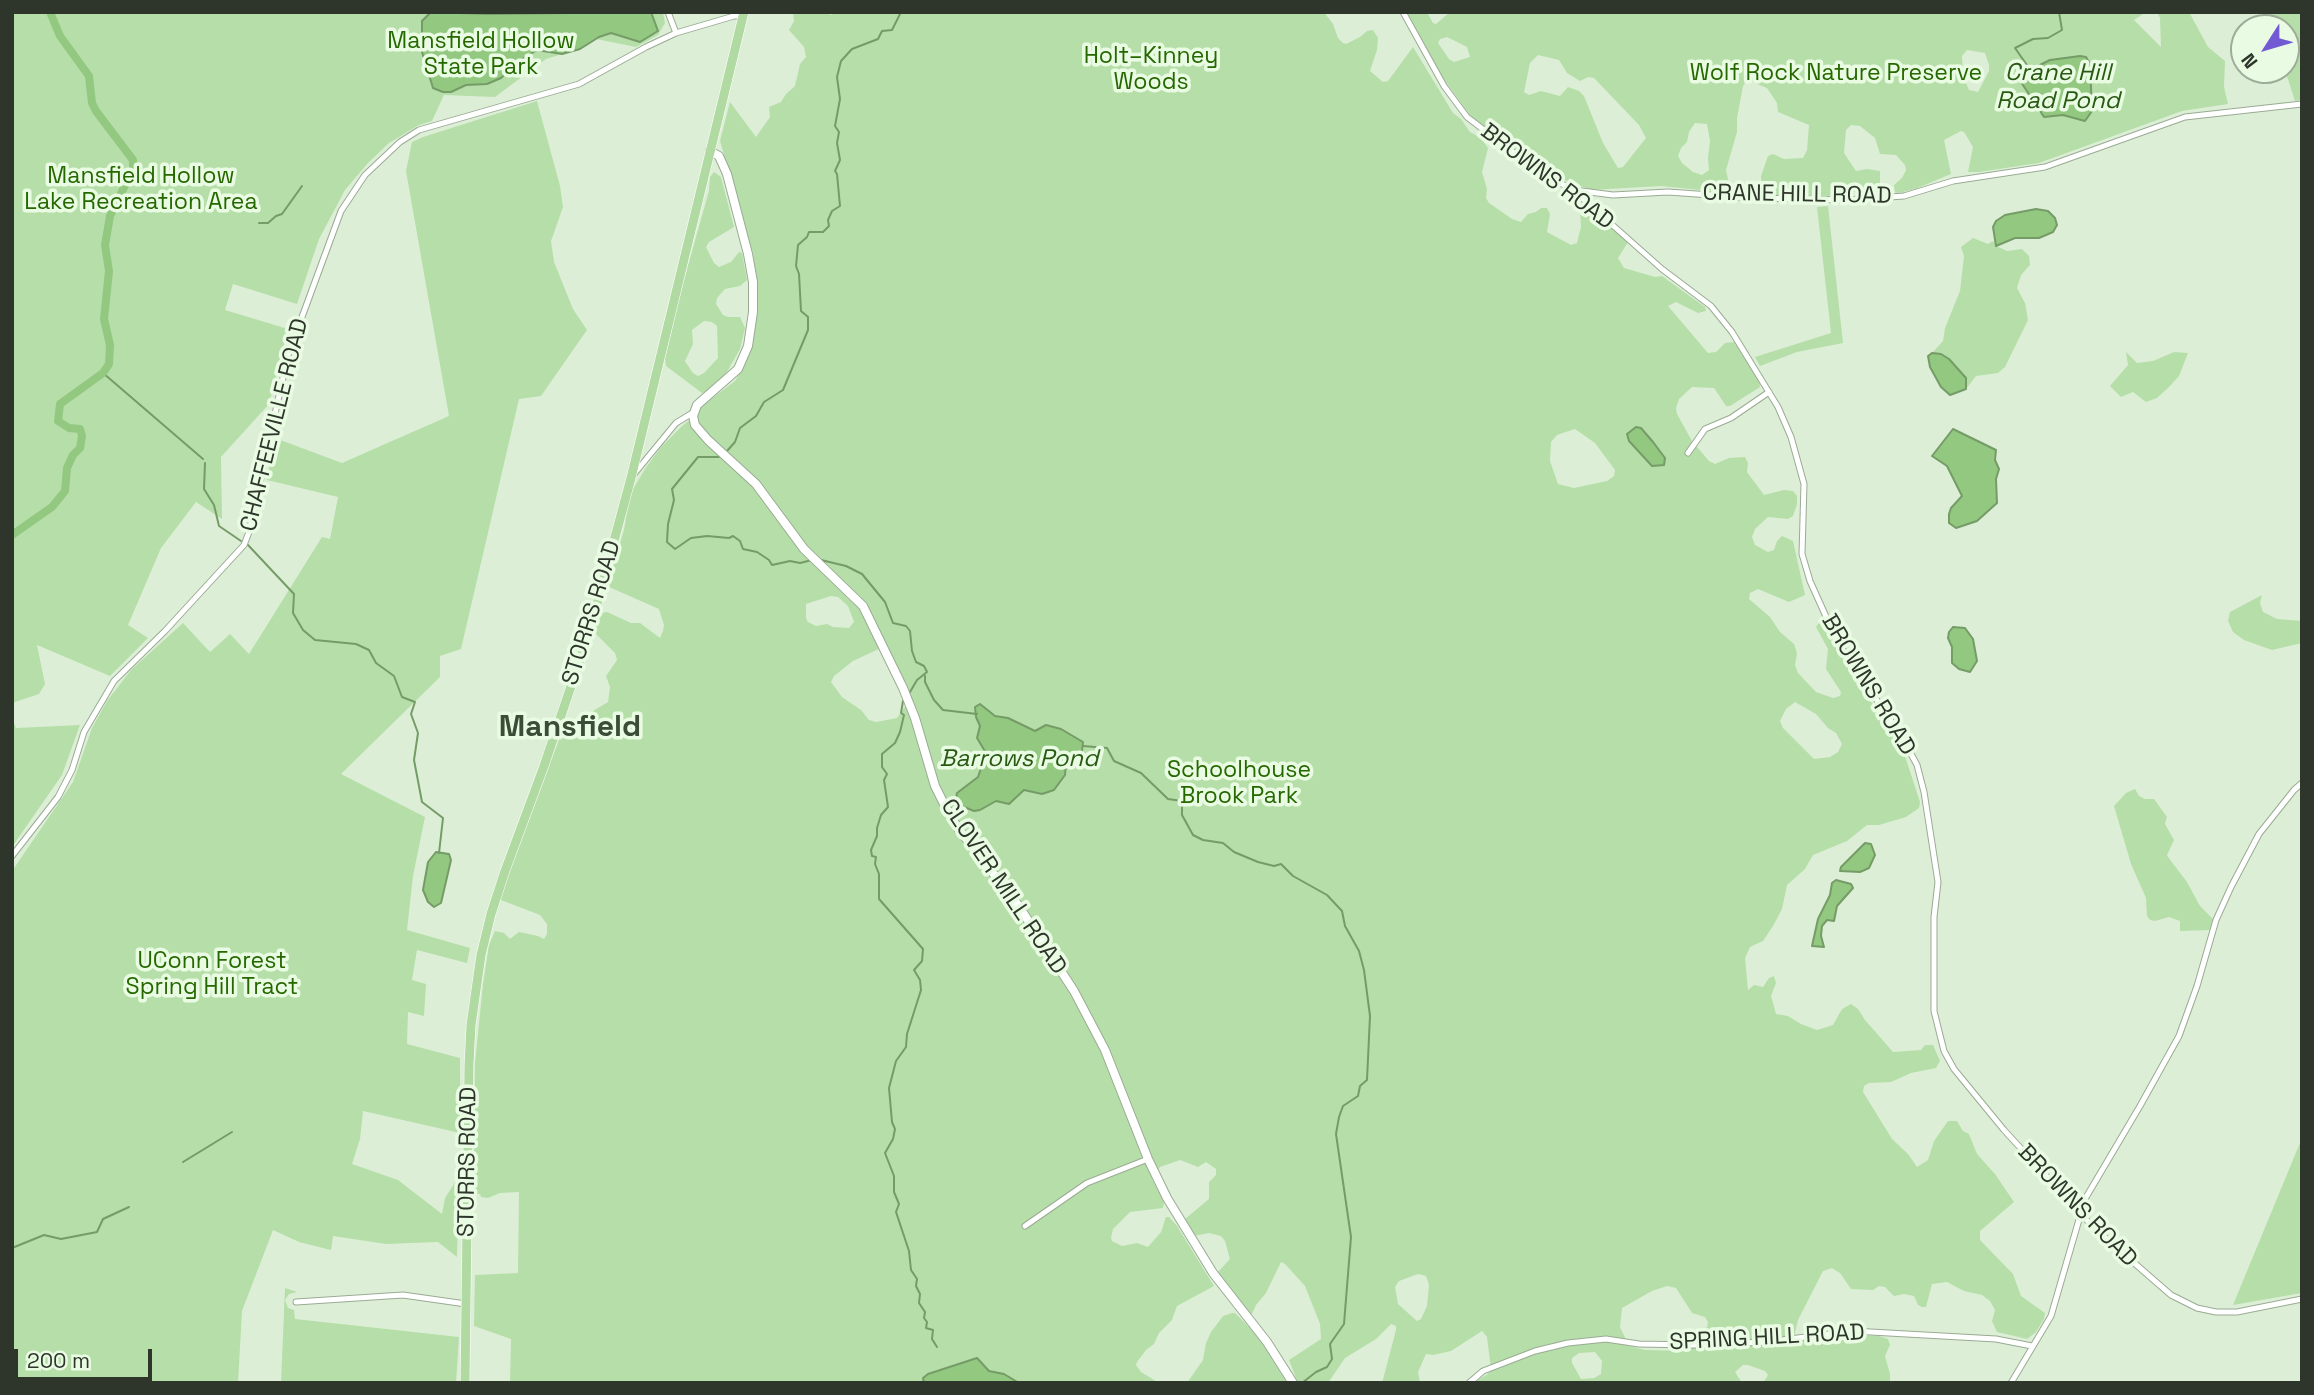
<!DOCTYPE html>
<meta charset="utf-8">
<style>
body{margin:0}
#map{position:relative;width:2314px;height:1395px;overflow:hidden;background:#dcefd6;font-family:"Space Grotesk",sans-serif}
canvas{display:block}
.frame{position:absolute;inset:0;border:14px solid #2e352b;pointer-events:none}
.north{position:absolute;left:2230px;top:14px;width:70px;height:70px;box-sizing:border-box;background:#e9fce3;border:2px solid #9eac99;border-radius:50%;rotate:233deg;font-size:19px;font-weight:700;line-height:28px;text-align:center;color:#2e352b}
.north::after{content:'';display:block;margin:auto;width:24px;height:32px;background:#725ad4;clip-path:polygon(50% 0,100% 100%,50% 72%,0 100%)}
.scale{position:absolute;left:14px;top:1349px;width:138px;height:32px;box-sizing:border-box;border:4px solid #2e352b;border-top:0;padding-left:9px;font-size:21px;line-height:24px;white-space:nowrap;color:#2e352b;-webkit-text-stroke:5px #e9fce3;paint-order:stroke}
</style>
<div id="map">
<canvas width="2314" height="1395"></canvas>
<div class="frame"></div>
<div class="north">N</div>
<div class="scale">200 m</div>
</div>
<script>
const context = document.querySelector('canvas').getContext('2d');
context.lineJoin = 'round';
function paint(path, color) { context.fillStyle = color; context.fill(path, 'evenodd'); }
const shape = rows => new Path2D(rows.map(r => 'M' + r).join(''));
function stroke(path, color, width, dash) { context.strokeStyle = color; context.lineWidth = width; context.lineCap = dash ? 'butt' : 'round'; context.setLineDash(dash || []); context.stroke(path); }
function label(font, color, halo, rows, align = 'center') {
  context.font = font + ' "Space Grotesk",sans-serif'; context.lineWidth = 7; context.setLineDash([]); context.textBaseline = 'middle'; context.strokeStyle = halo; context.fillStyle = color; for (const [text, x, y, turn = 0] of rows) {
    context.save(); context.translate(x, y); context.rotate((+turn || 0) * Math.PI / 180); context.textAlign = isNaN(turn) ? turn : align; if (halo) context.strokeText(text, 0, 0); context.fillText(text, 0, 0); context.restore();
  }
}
paint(shape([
 [12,12,663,12,665,23,658,35,636,47,596,39,562,54,546,59,495,97,444,95,432,121,419,125,389,143,368,163,345,190,319,239,297,304,233,284,225,310,288,329,269,404,221,457,222,519,196,502,161,548,128,625,148,638,110,676,37,645,45,684,39,694,12,703],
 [793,12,826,12,831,15,835,12,1324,12,1333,24,1338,38,1343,43,1346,44,1360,37,1367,31,1373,30,1378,38,1377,50,1370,71,1383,82,1388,81,1413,47,1453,113,1461,119,1470,132,1481,138,1488,148,1482,172,1487,189,1486,198,1489,203,1512,219,1521,222,1528,214,1536,212,1541,208,1547,208,1550,214,1547,232,1571,245,1577,243,1581,227,1580,209,1586,207,1628,242,1618,258,1624,268,1655,277,1662,276,1705,307,1706,311,1698,313,1676,302,1668,306,1708,353,1716,352,1725,343,1734,342,1759,380,1760,387,1730,406,1726,406,1714,388,1692,387,1679,399,1676,408,1677,414,1692,441,1709,461,1715,464,1729,458,1745,457,1748,463,1747,472,1764,495,1784,490,1793,491,1797,496,1797,504,1793,516,1788,519,1768,517,1755,529,1752,537,1755,545,1768,552,1774,550,1777,541,1782,536,1793,541,1805,595,1789,602,1758,589,1750,593,1749,599,1770,617,1780,632,1794,644,1797,653,1795,665,1798,673,1816,692,1833,698,1840,696,1841,692,1826,669,1828,649,1816,627,1821,620,1857,683,1900,741,1920,802,1919,808,1906,817,1879,825,1867,825,1847,841,1813,855,1805,869,1787,885,1782,909,1773,926,1763,941,1750,947,1745,958,1748,990,1754,985,1763,987,1769,978,1774,976,1776,983,1771,996,1776,1014,1788,1016,1801,1024,1817,1030,1833,1025,1842,1009,1851,1004,1858,1009,1865,1020,1893,1052,1921,1050,1925,1045,1933,1045,1940,1061,1936,1068,1911,1073,1891,1082,1869,1083,1864,1086,1863,1092,1892,1139,1908,1154,1917,1167,1928,1160,1934,1141,1948,1121,1957,1121,1963,1131,1969,1134,1977,1154,1995,1174,2014,1202,1980,1231,1980,1240,2013,1274,2021,1296,2045,1313,2044,1319,2036,1332,2027,1339,1997,1332,1992,1321,1995,1310,1990,1301,1982,1295,1964,1291,1947,1282,1932,1284,1926,1307,1922,1307,1918,1305,1914,1296,1904,1294,1894,1296,1885,1287,1879,1286,1873,1290,1851,1289,1840,1273,1832,1268,1823,1271,1798,1320,1793,1341,1850,1335,1879,1336,1888,1339,1890,1345,1885,1356,1890,1374,1890,1383,1763,1383,1768,1375,1765,1371,1748,1365,1743,1365,1735,1372,1742,1383,1473,1383,1488,1374,1491,1369,1487,1337,1482,1331,1451,1351,1433,1355,1426,1354,1418,1372,1420,1383,1382,1383,1396,1330,1396,1326,1391,1324,1376,1339,1345,1358,1328,1383,1298,1383,1289,1360,1321,1339,1320,1324,1305,1286,1285,1264,1281,1262,1266,1293,1256,1305,1252,1314,1249,1314,1217,1273,1230,1259,1225,1241,1221,1236,1209,1233,1194,1236,1186,1223,1185,1219,1209,1199,1209,1182,1216,1175,1216,1169,1206,1162,1198,1167,1180,1160,1160,1167,1152,1179,1164,1202,1163,1208,1130,1212,1113,1229,1111,1238,1112,1241,1122,1246,1137,1243,1148,1247,1161,1232,1166,1217,1169,1217,1177,1226,1214,1286,1177,1306,1172,1320,1159,1333,1154,1344,1146,1350,1137,1362,1136,1365,1141,1372,1159,1383,510,1383,511,1339,474,1326,475,1275,518,1273,519,1192,500,1193,488,1198,481,1197,480,1194,476,1194,474,1176,475,1063,483,984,489,945,495,931,504,933,510,939,519,932,538,936,544,939,547,934,547,924,540,915,501,900,501,893,560,737,566,735,575,738,580,737,590,724,593,711,608,702,610,687,606,676,617,660,615,653,594,632,601,613,607,612,631,623,640,623,660,638,663,631,664,625,659,609,609,587,613,567,624,530,630,494,645,469,661,447,682,426,699,413,702,406,735,381,746,362,754,331,757,282,753,253,720,141,730,102,756,137,770,117,769,107,781,102,786,94,795,86,800,64,806,57,804,47,789,30,794,21],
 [1575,429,1595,443,1615,470,1614,476,1607,481,1574,488,1558,484,1550,461,1551,442,1557,435],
 [1643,430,1665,458,1664,465,1658,466,1629,441],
 [831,596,838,597,848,606,854,622,849,628,833,627,827,624,816,626,808,622,806,618,806,604],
 [881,648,894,662,911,698,897,718,876,722,869,720,861,710,842,697,831,682,834,676,853,661],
 [1795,702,1816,714,1828,728,1836,733,1842,744,1838,752,1830,757,1814,759,1783,728,1780,721,1786,709],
 [1418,1274,1426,1276,1429,1285,1427,1306,1421,1319,1417,1321,1398,1304,1395,1287,1399,1281],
 [1667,1286,1676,1288,1692,1313,1705,1317,1708,1322,1707,1327,1689,1351,1645,1350,1629,1346,1620,1327,1622,1308,1652,1291],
 [1595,1352,1602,1361,1601,1374,1594,1378,1581,1379,1572,1363,1572,1358,1579,1353],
 [1407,12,1427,12,1433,23,1436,24,1450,12,2146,12,2134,20,2161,47,2160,18,2157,12,2189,12,2208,47,2225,61,2224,87,2228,104,2182,111,2039,163,1979,172,1968,172,1973,147,1964,132,1961,131,1944,140,1951,174,1915,189,1898,193,1895,192,1894,185,1902,178,1906,170,1905,165,1896,155,1880,154,1875,138,1860,126,1851,125,1846,130,1844,153,1856,171,1867,169,1880,171,1880,192,1874,194,1848,191,1828,196,1766,195,1762,191,1761,176,1768,156,1773,154,1784,159,1803,158,1807,150,1809,125,1778,112,1777,103,1767,88,1747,80,1743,86,1737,118,1737,132,1726,170,1730,188,1729,193,1661,186,1591,190,1559,178,1536,165,1473,119,1437,70],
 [1447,37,1467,47,1470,57,1454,62,1449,59,1438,43,1440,39],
 [1967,50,1985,53,1989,65,1989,71,1978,92,1969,90,1963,76,1962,56],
 [1538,55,1559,60,1567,73,1580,81,1588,77,1594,78,1639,125,1646,138,1623,167,1618,168,1603,143,1584,96,1579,91,1568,87,1560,96,1541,91,1529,95,1524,92,1530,63],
 [2090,64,2093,108,2081,120,2066,115,2040,112,2020,73,2029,70],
 [1695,123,1707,124,1710,141,1708,158,1709,170,1702,175,1693,172,1682,163,1678,156,1681,148,1687,142,1689,132],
 [2266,12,2302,12,2302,100,2295,101,2285,70,2286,28,2271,28],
 [537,101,560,186,563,207,551,241,554,262,573,309,587,330,541,396,519,399,461,649,440,656,440,677,341,774,425,817,413,876,407,930,470,948,467,963,417,950,412,980,426,984,424,1016,408,1012,407,1044,460,1058,460,1133,363,1111,360,1139,352,1164,398,1180,442,1214,445,1198,459,1176,457,1257,438,1242,386,1244,333,1236,331,1250,299,1242,273,1230,242,1311,238,1383,12,1383,12,871,73,782,92,728,107,701,131,670,183,623,210,652,230,634,249,654,322,537,330,539,338,497,267,480,275,438,342,463,449,416,406,171,412,142,423,137],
 [714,172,721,177,734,227,709,242,706,247,714,263,719,267,731,262,739,252,742,253,747,280,740,286,725,289,717,298,716,304,723,315,728,317,740,317,745,328,740,349,723,379,708,392,702,393,666,366,665,359,678,301,709,191,710,177],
 [704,321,712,322,717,326,718,358,704,373,698,376,693,373,685,361,693,344,692,330],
 [1828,206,1843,343,1797,352,1760,366,1755,357,1831,333,1817,207],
 [1973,238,1988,244,1993,241,1996,246,2007,251,2022,249,2029,256,2030,265,2021,275,2017,288,2025,303,2028,320,2005,367,1998,373,1976,376,1966,389,1966,378,1949,359,1932,353,1943,341,1945,328,1960,291,1964,256,1961,247],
 [2126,352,2137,363,2153,361,2174,352,2188,353,2179,376,2169,387,2157,398,2146,402,2133,392,2121,397,2110,386,2128,365],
 [2262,595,2260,603,2263,612,2277,619,2302,621,2302,643,2272,650,2244,640,2233,632,2228,621,2230,612],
 [12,718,16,728,80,725,62,775,12,847],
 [2135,789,2139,796,2145,799,2154,799,2167,817,2165,824,2174,840,2167,855,2168,857,2187,882,2200,906,2213,919,2210,930,2180,931,2180,921,2169,917,2155,921,2150,920,2147,916,2146,898,2131,864,2114,806,2126,793],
 [2302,1138,2302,1293,2233,1305],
 [285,1288,297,1292,289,1294,285,1300,288,1308,294,1310,295,1319,459,1337,456,1383,281,1383],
 [1232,1313,1235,1313,1257,1335,1287,1383,1187,1383,1203,1360,1206,1343,1211,1332,1223,1316]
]), '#b6dea9');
const water = shape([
 [431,12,488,14,651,12,658,31,640,42,611,33,599,37,580,49,562,54,537,50,524,58,501,78,487,84,466,85,451,92,443,92,433,88,422,52,422,21,431,12],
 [2080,56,2086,57,2090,64,2092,111,2085,121,2063,115,2044,117,2017,76,2050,60,2080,56],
 [2036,209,2048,211,2055,218,2057,225,2053,232,2039,238,2015,238,1996,246,1993,227,1996,221,2005,215,2036,209],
 [1932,353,1941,354,1949,359,1966,378,1966,389,1950,395,1941,387,1930,367,1928,356,1932,353],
 [1636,427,1641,428,1653,442,1665,458,1664,465,1652,466,1629,441,1627,434,1636,427],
 [1953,429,1996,450,1995,460,1999,469,1996,479,1997,503,1977,521,1956,528,1949,523,1949,514,1951,508,1962,496,1947,466,1932,456,1953,429],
 [1953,627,1965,628,1973,639,1977,661,1970,672,1959,669,1952,663,1952,647,1948,638,1949,632,1953,627],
 [980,704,995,716,1008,718,1035,731,1046,725,1061,729,1083,742,1082,751,1066,764,1065,775,1054,790,1042,794,1024,790,1009,804,996,801,980,810,974,811,959,805,956,799,957,793,978,777,986,753,977,738,980,726,976,717,975,707,980,704],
 [1865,843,1871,844,1875,855,1869,868,1860,872,1840,871,1841,867,1865,843],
 [436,852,449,854,451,860,441,903,434,907,428,902,423,890,428,862,436,852],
 [1836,880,1851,884,1853,888,1837,906,1834,921,1827,920,1822,926,1821,936,1824,947,1812,946,1818,919,1830,895,1832,883,1836,880],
 [977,1358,989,1371,1004,1374,1019,1383,924,1383,923,1378,928,1374,977,1358]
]);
paint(water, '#93c881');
stroke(water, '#759c67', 2);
stroke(shape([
 [2029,68,2015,48,2033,39,2048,38,2062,30,2059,12],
 [259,223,268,223,276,216,282,214,302,186],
 [103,373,203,459],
 [727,451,735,442,740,428,756,416,764,402,783,390,808,330,808,317,801,311,799,274,796,266,798,245,807,237,809,232,823,232,829,226,828,220,832,211,840,206,837,174,835,171,840,160,837,143,839,132,835,126,840,99,837,77,841,61,852,49,878,39,882,31,892,30,901,12],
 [719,457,698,457,672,489,674,500,668,524,667,542,675,549,691,538,707,536,729,538,733,536,740,541,743,549,757,552,769,560,772,565,790,561,800,563,812,560],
 [205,463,204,489,214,505,219,526,241,541],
 [248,545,294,594,293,613,303,630,315,640,356,644,369,650,376,663,394,676,402,697,415,702,411,714,418,733,414,760,422,802,443,818,439,853],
 [821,560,846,566,862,574,885,602,893,623,906,626,910,631,912,651,916,662,924,666,927,672,917,680,910,692],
 [925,676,925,682,934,700,943,710,977,714],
 [903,701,901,713,904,715,900,732,895,743,882,754,882,767,887,774,884,780,888,807,881,815,877,828,877,836,871,850,872,856,876,857,875,864,879,874,879,899,923,949,922,961,914,970,920,980,921,990,907,1034,906,1047,896,1061,889,1088,892,1122,895,1129,893,1139,885,1153,894,1176,894,1192,899,1204,896,1212,909,1251,911,1270,917,1279,916,1286,920,1294,919,1303,925,1312,924,1318,927,1322,926,1328,933,1330,932,1339,937,1347],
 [1083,746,1107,748,1114,761,1141,773,1168,799,1182,801,1182,815,1193,835,1203,840,1223,843,1234,852,1258,862,1274,866,1281,864,1293,876,1327,895,1342,911,1345,926,1359,951,1364,970,1370,1016,1367,1080,1360,1086,1358,1096,1343,1106,1339,1117,1336,1134,1351,1237,1344,1324,1330,1344,1332,1359,1327,1367,1316,1372,1302,1383],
 [183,1162,232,1132],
 [12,1248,44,1235,61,1239,97,1232,103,1219,129,1207]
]), '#759c67', 2);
stroke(shape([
 [12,535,52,507,65,491,67,468,73,455,80,448,82,436,80,429,69,428,58,421,60,404,103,373,109,364,110,345,104,319,109,271,105,245,110,216,133,169,133,160,96,111,92,103,89,76,60,36,50,12]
]), '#93c881', 8);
const street = shape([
 [668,12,676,33],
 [1403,12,1444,86,1467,117,1535,169,1573,190,1662,269,1711,306,1732,332,1778,407,1791,437,1804,484,1802,554,1810,581,1837,641,1903,739,1917,765,1924,792,1938,882,1934,917,1934,1011,1944,1051,1954,1069,2004,1130,2094,1228,2171,1295,2197,1308,2216,1312,2237,1312,2302,1299],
 [1574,190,1613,195,1668,192,1753,198,1846,200,1904,196,1953,181,2045,167,2185,117,2302,104],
 [1688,453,1705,429,1731,418,1769,392],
 [634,474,676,423,694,412],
 [12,856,58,797,72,770,84,732,114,681,165,631,244,545,249,532,288,355,341,211,365,175,400,142,419,130,579,84,646,47,676,33,734,16,743,16],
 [1025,1226,1087,1183,1148,1159],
 [296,1302,403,1295,466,1304],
 [1469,1383,1483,1371,1535,1351,1568,1343,1606,1339,1639,1344,1693,1345,1766,1342,1853,1331,1996,1339,2032,1346],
 [2011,1383,2051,1316,2085,1199,2140,1106,2179,1036,2197,986,2216,920,2231,887,2259,834,2294,790,2302,783]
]);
const secondary = shape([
 [710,151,719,156,727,174,748,254,753,282,753,312,748,346,738,369,697,405,693,416,695,425,708,440,756,484,804,549,863,606,903,688,915,718,935,786,944,804,957,827,1018,905,1074,991,1105,1050,1148,1159,1167,1198,1213,1273,1267,1342,1293,1383]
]);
const primary = shape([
 [465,1383,469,1065,471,1025,481,955,491,914,505,871,544,766,590,630,631,478,744,12]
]);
stroke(street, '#9aab94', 7);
stroke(secondary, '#9aab94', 10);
stroke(primary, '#fff', 10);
stroke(street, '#fff', 5);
stroke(secondary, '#fff', 8);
stroke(primary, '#b0daa1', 9);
label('23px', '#266800', '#e9fce3', [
 ["Mansfield Hollow",481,42],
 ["State Park",481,68],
 ["Holt–Kinney",1151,57],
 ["Woods",1151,83],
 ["Wolf Rock Nature Preserve",1836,74],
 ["Mansfield Hollow",141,177],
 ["Lake Recreation Area",141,203],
 ["Schoolhouse",1239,771],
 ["Brook Park",1239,797],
 ["UConn Forest",212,962],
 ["Spring Hill Tract",212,988]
]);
label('23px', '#2e352b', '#e9fce3', [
 ["BROWNS ROAD",1547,177,37],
 ["CRANE HILL ROAD",1797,195,1],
 ["CHAFFEEVILLE ROAD",275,425,-76],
 ["STORRS ROAD",592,613,-73],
 ["BROWNS ROAD",1868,685,59],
 ["CLOVER MILL ROAD",1003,887,56],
 ["STORRS ROAD",468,1162,-89],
 ["BROWNS ROAD",2077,1206,46],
 ["SPRING HILL ROAD",1767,1338,-3]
]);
label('italic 24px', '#285a13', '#e9fce3', [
 ["Crane Hill",2058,73],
 ["Road Pond",2058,101],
 ["Barrows Pond",1019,759]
]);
label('bold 30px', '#3c4c37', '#e9fce3', [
 ["Mansfield",570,728]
]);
</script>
